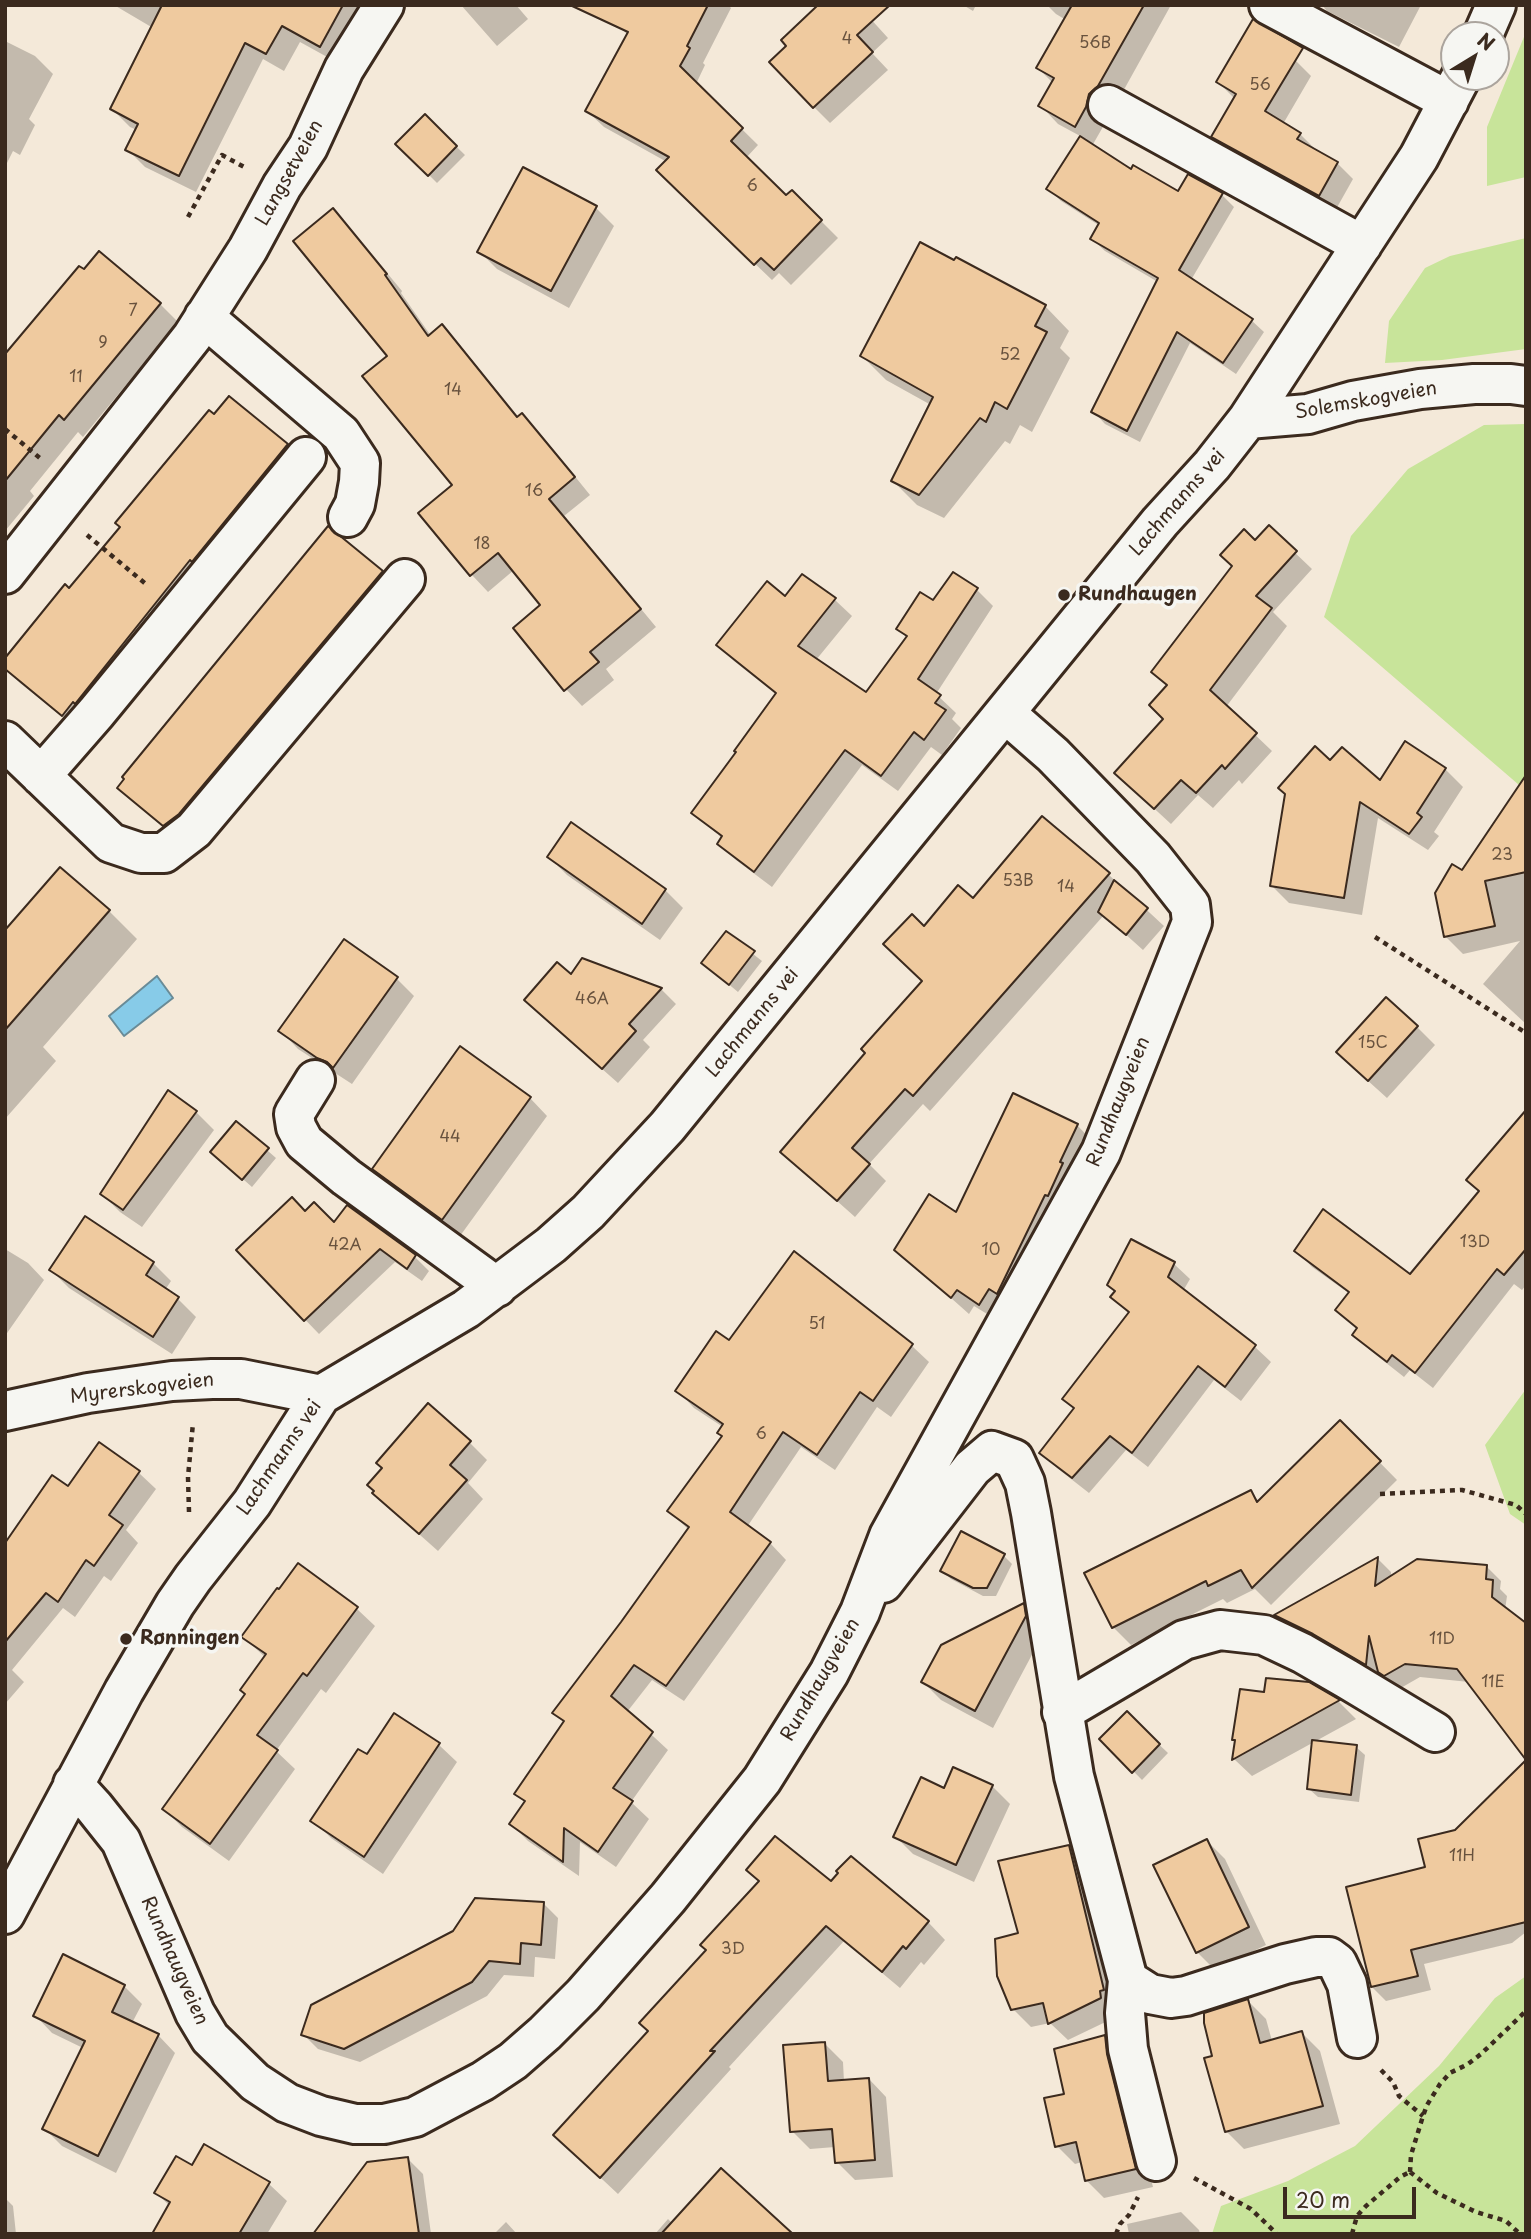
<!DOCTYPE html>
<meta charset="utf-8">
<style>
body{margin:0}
#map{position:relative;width:1531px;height:2239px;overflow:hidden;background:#f4e9d9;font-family:"Playpen Sans",sans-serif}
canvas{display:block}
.frame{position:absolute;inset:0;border:7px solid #3b2a1e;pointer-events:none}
.north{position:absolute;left:1440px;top:21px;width:70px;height:70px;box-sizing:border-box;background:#f6f6f2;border:2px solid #aba49d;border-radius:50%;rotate:38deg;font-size:19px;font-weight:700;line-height:28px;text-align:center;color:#3b2a1e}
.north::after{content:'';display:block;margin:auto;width:24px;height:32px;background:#3b2a1e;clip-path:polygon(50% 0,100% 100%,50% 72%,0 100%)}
.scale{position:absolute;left:1283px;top:2187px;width:133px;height:32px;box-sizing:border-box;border:4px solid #3b2a1e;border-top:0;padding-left:9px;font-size:21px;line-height:24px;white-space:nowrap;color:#3b2a1e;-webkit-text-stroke:5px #f6f6f2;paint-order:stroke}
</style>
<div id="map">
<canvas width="1531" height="2239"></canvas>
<div class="frame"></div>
<div class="north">N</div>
<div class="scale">20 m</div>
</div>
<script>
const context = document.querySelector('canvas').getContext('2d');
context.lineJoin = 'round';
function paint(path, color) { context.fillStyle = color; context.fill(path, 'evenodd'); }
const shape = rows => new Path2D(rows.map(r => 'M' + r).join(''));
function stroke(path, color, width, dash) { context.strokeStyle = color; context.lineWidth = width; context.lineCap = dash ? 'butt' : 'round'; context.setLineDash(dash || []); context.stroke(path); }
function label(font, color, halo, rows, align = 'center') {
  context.font = font + ' "Playpen Sans",sans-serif'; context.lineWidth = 7; context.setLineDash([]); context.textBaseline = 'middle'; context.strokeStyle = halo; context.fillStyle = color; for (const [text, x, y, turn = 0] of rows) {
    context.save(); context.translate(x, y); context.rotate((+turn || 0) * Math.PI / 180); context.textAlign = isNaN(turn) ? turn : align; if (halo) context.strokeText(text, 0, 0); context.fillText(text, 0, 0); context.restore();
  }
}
paint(shape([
 [1526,32,1526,177,1487,186,1487,127],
 [1526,238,1526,349,1442,360,1385,363,1389,321,1425,268,1450,256],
 [1526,424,1526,791,1324,617,1351,536,1408,469,1484,425],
 [1526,1389,1526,1525,1510,1514,1485,1445],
 [1526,1976,1526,2234,1212,2234,1221,2206,1288,2181,1355,2146,1439,2066,1495,1998]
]), '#c8e49a');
const water = shape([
 [157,976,173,998,124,1036,109,1016,157,976]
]);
paint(water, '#87cbe8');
stroke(water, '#698b97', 2);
paint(shape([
 [114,5,370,5,338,63,300,42,284,71,263,59,196,192,145,167,127,149,137,130,130,127,112,109,153,28],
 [461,5,516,5,528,19,497,46],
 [633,5,728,5,731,8,703,63,705,65,696,84,758,145,746,158,786,198,792,192,838,238,791,285,779,273,772,280,675,187,667,162,604,127,587,111,628,35,621,28],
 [858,5,888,38,872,53,888,70,830,123,814,107],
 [963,5,976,5,973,11],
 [1047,5,1171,5,1116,104,1107,112,1104,125,1092,146,1132,171,1179,194,1222,195,1234,207,1191,280,1251,320,1264,332,1236,374,1190,343,1140,442,1105,424,1093,411,1158,282,1105,251,1092,239,1100,226,1061,201,1048,189,1082,137,1058,124,1041,106,1053,83,1038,68,1066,20,1056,14],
 [1322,5,1421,5,1399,47,1327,11],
 [5,41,35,56,53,74,29,119,35,125,20,155,13,151,5,167],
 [1295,60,1311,76,1283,124,1300,134,1316,150,1337,163,1353,179,1335,211,1229,152,1213,136,1235,99,1218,82],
 [425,116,465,155,437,183,398,144],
 [596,208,614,226,569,308,497,269,479,251],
 [333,210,349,227,402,291,401,293,431,336,442,327,458,343,519,418,522,415,539,432,590,495,564,516,656,627,606,669,614,680,582,706,566,689,542,605,514,570,488,592,472,575,421,513,454,486,390,356],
 [955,262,1045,306,1069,331,1060,348,1070,358,1032,432,1020,425,1010,444,1005,441,944,518,917,505,893,481,931,405,886,380,862,356],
 [160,304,178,322,83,437,78,432,30,491,34,496,5,531,5,357],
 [229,398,287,445,305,463,81,732,20,683,5,668],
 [1269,528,1312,569,1273,612,1287,626,1226,707,1272,751,1242,784,1239,780,1213,808,1198,795,1171,824,1133,789,1165,719,1168,686,1154,672,1234,567],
 [328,529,382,573,400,590,182,843,137,805,119,788],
 [802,577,835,600,852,616,816,660,867,694,907,638,898,629,933,603,977,590,993,606,936,694,956,713,952,719,961,728,942,755,931,747,898,791,862,765,772,887,736,860,719,843,723,839,693,813,777,695,734,661,718,645,785,599],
 [1331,762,1380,783,1445,769,1463,787,1434,832,1439,836,1428,850,1378,818,1362,915,1289,903,1271,885],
 [1042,819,1109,875,1164,926,1143,950,1104,915,930,1111,923,1104,869,1164,886,1181,855,1217,782,1152,868,1054,924,981,973,900],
 [1526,821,1526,1024,1483,984,1520,941,1463,954,1446,937,1436,893],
 [549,857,665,890,683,908,660,940,567,875],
 [109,911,137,939,43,1047,56,1061,5,1119,5,932],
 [726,933,762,961,738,992,703,963],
 [582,960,661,989,676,1004,643,1040,650,1047,618,1083,541,1015],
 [396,978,414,996,352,1084,298,1049,281,1031],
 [1417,1027,1435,1045,1387,1098,1356,1070],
 [1014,1095,1077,1125,1094,1143,997,1320,974,1306,969,1314,896,1249,957,1215],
 [530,1098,547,1116,460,1236,392,1187,374,1169],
 [196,1112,214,1130,142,1227,120,1212,102,1194],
 [237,1124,276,1158,252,1187,221,1160],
 [1526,1126,1526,1285,1522,1290,1514,1284,1433,1388,1410,1370,1404,1377,1371,1351,1354,1335,1358,1330,1337,1310,1350,1294,1312,1267,1296,1250,1411,1276,1481,1192],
 [347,1207,415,1257,429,1271,422,1281,395,1262,319,1334,238,1250,306,1213,335,1225],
 [1132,1241,1174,1264,1190,1279,1183,1291,1255,1347,1271,1362,1241,1401,1214,1380,1148,1467,1126,1450,1089,1493,1057,1468,1042,1453,1075,1410,1064,1399,1129,1314,1112,1297,1116,1292],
 [5,1249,28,1263,44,1280,5,1336],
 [153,1263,171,1281,165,1290,178,1299,196,1317,172,1354,69,1288,51,1270],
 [730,1342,912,1346,929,1362,891,1417,877,1407,835,1470,801,1447,747,1527,770,1543,786,1560,684,1701,652,1680,627,1712,668,1750,631,1802,649,1819,616,1867,580,1842,579,1876,528,1841,511,1824,526,1802,517,1794,565,1723,554,1712,623,1623,689,1530,669,1511,723,1437,723,1427,694,1408,678,1391],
 [1340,1422,1397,1480,1271,1605,1255,1589,1227,1603,1223,1599,1131,1645,1113,1627,1087,1574,1251,1493,1260,1502],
 [469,1442,487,1460,468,1483,483,1499,438,1551,393,1511],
 [99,1444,139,1473,156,1489,126,1530,138,1543,111,1581,104,1576,75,1617,63,1608,12,1670,24,1682,5,1704,5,1586,68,1488],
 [1004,1556,1012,1564,996,1596,983,1596,951,1579,942,1570],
 [1378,1559,1391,1572,1391,1577,1487,1567,1501,1581,1500,1589,1507,1596,1505,1610,1469,1682,1420,1677,1399,1689,1380,1672,1380,1677,1290,1629,1276,1616],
 [1023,1605,1041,1623,1043,1634,993,1728,941,1700,923,1682],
 [357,1609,375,1626,326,1693,321,1689,276,1751,295,1769,229,1861,182,1827,164,1809,247,1694,266,1658,243,1637],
 [1309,1685,1338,1701,1356,1719,1252,1776,1234,1759,1236,1741,1234,1739,1265,1694],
 [1127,1714,1168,1753,1142,1780,1102,1739],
 [395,1716,439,1745,457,1762,383,1874,331,1838,313,1820,368,1757],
 [1356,1747,1365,1755,1359,1802,1318,1797,1309,1789],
 [1526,1763,1526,1932,1512,1943,1424,1964,1431,1990,1386,2001,1372,1987,1427,1868,1456,1832],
 [992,1786,1010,1804,974,1882,913,1854,895,1836,945,1790],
 [1207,1841,1225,1859,1266,1945,1215,1970,1197,1952],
 [1068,1847,1086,1865,1118,2016,1068,2040,1050,2023,1031,2027,1013,2009,1021,1935],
 [831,1884,928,1922,945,1940,924,1965,921,1962,900,1988,844,1941,729,2067,731,2069,618,2194,573,2152,650,2032,708,1950],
 [544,1904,558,1918,555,1959,535,1957,534,1977,504,1975,487,1996,360,2062,318,2049,303,2034],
 [124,1986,142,2004,132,2023,158,2035,175,2053,116,2173,62,2146,44,2128,83,2048,52,2033,35,2015],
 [1248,2001,1266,2019,1272,2041,1302,2033,1320,2051,1340,2124,1244,2149,1226,2131,1214,2057],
 [1104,2037,1122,2055,1124,2074,1153,2187,1104,2198,1086,2180,1082,2162,1075,2164,1057,2146,1066,2095],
 [825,2044,843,2062,844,2082,869,2079,886,2097,893,2177,855,2180,837,2162,835,2147,810,2149,792,2131],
 [408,2159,423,2174,431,2234,315,2234],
 [193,2167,269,2184,287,2201,267,2234,154,2234,170,2206,156,2193],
 [5,2198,13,2206,16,2234,5,2234],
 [1181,2212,1199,2230,1200,2234,1129,2234,1127,2224],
 [668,2219,673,2224,789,2234,655,2234],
 [506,2222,517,2234,494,2234]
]), '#0003');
const building = shape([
 [162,5,343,5,320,47,282,26,266,54,245,43,179,176,125,150,138,124,110,109,162,5],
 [570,5,708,5,687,46,690,48,680,66,743,128,731,141,786,195,792,190,822,220,774,270,761,258,754,265,656,170,669,157,585,111,628,32,570,5],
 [818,5,890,5,857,35,873,52,813,108,769,62,786,46,781,40,818,5],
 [1072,5,1144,5,1098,86,1089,94,1086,107,1075,127,1038,106,1054,78,1036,68,1072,5],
 [1253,19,1303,48,1265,111,1301,133,1297,139,1338,162,1319,196,1211,137,1236,94,1216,82,1253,19],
 [425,114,457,146,428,176,395,144,425,114],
 [1080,136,1131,169,1133,165,1178,191,1188,174,1223,193,1179,270,1253,319,1223,363,1177,332,1127,431,1091,412,1158,278,1090,239,1099,223,1046,189,1080,136],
 [523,167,597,206,551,291,477,252,523,167],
 [333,208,387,274,385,275,428,336,442,324,517,417,522,413,575,477,549,499,641,609,590,652,599,662,564,691,513,628,540,605,498,553,470,576,418,513,452,485,362,376,387,356,293,241,333,208],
 [920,242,954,260,956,257,1046,305,1035,326,1047,332,1007,409,995,402,986,422,980,418,919,495,891,481,933,397,860,356,920,242],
 [99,251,161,303,64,420,59,415,5,481,5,354,79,266,84,269,99,251],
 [229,396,288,444,192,562,190,560,79,699,75,704,73,702,62,716,5,669,5,658,65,584,69,588,120,527,115,523,209,410,214,414,229,396],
 [1269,525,1297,551,1256,596,1272,608,1210,690,1257,733,1225,769,1222,765,1196,793,1181,780,1154,809,1114,773,1163,719,1149,705,1167,685,1151,672,1232,566,1220,555,1244,529,1255,540,1269,525],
 [328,526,383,571,179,814,163,826,117,788,124,779,122,777,328,526],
 [953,572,978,588,918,679,941,695,935,703,946,710,924,740,914,732,881,776,845,750,754,872,717,844,722,836,691,813,736,752,734,751,776,693,716,645,767,581,785,596,802,574,836,598,798,646,866,692,907,636,896,629,920,592,933,600,953,572],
 [1405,741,1446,768,1417,813,1422,817,1409,834,1360,802,1344,898,1270,886,1285,794,1278,788,1315,746,1330,760,1342,747,1380,780,1405,741],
 [1526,775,1526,872,1485,881,1495,926,1444,937,1435,893,1452,864,1462,870,1526,775],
 [1042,816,1110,873,913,1096,905,1089,852,1148,870,1164,837,1201,780,1152,865,1053,861,1049,922,981,883,944,912,914,924,926,958,885,973,898,1042,816],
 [571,822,666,889,642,924,547,857,571,822],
 [60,867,110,910,5,1030,5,930,60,867],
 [1114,880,1148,908,1126,935,1098,912,1114,880],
 [726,931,755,951,729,985,701,963,726,931],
 [344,939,398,977,333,1068,327,1062,317,1058,278,1031,344,939],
 [582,958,662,988,629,1024,636,1031,602,1069,524,1000,557,962,571,974,582,958],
 [1386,997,1418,1026,1368,1081,1336,1052,1386,997],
 [460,1046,531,1097,442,1220,372,1169,460,1046],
 [168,1090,197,1111,123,1210,100,1194,168,1090],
 [1013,1093,1078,1124,1060,1162,1063,1163,1048,1196,1045,1195,997,1294,989,1289,979,1305,957,1290,951,1298,894,1250,929,1194,956,1212,1013,1093],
 [1526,1110,1526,1249,1504,1275,1497,1269,1415,1373,1392,1355,1387,1362,1352,1335,1357,1328,1335,1310,1349,1292,1294,1251,1323,1209,1410,1274,1479,1191,1466,1180,1526,1110],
 [236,1121,269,1148,242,1180,210,1152,236,1121],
 [292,1197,305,1211,314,1202,334,1222,347,1205,416,1255,407,1269,380,1249,304,1321,236,1250,292,1197],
 [85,1216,154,1262,146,1275,179,1297,153,1337,49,1270,85,1216],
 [1131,1239,1175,1262,1168,1277,1256,1345,1225,1387,1198,1366,1132,1453,1110,1436,1072,1478,1039,1453,1074,1408,1062,1399,1129,1312,1110,1297,1115,1291,1107,1285,1131,1239],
 [794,1251,913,1344,873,1401,860,1392,817,1455,783,1432,730,1512,771,1542,666,1686,634,1665,611,1696,653,1732,613,1788,633,1801,598,1852,564,1828,563,1862,509,1824,525,1801,514,1794,564,1721,552,1713,621,1622,689,1527,667,1511,722,1436,717,1433,723,1424,675,1391,716,1331,729,1340,794,1251],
 [428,1403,471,1441,450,1465,467,1480,419,1534,372,1493,374,1491,367,1485,382,1468,376,1463,428,1403],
 [1340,1420,1381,1461,1252,1588,1241,1570,1208,1586,1206,1581,1112,1628,1084,1573,1251,1490,1257,1502,1340,1420],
 [99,1442,140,1471,109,1515,123,1525,94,1566,86,1560,58,1602,46,1593,5,1642,5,1543,52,1475,68,1486,99,1442],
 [961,1531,1005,1554,987,1588,973,1588,940,1571,961,1531],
 [1378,1557,1375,1586,1417,1559,1487,1565,1486,1579,1493,1580,1492,1597,1526,1623,1526,1760,1457,1669,1405,1664,1384,1676,1378,1672,1369,1636,1366,1665,1313,1634,1274,1615,1378,1557],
 [298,1563,358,1607,307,1676,303,1673,257,1735,278,1750,210,1844,162,1809,245,1694,240,1690,266,1654,241,1637,277,1588,279,1589,298,1563],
 [1024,1603,1026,1616,975,1711,921,1682,941,1645,1024,1603],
 [1266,1678,1309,1682,1340,1700,1232,1760,1235,1740,1232,1740,1240,1689,1264,1692,1266,1678],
 [1127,1711,1160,1744,1132,1773,1099,1739,1127,1711],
 [394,1713,440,1743,364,1857,310,1821,358,1749,367,1754,394,1713],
 [1312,1740,1357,1745,1351,1795,1307,1789,1312,1740],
 [1526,1760,1526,1922,1411,1950,1418,1976,1371,1987,1346,1887,1425,1867,1418,1839,1455,1830,1526,1760],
 [953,1767,993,1785,956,1865,893,1837,921,1777,944,1788,953,1767],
 [775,1836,831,1881,838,1873,836,1871,851,1856,929,1921,906,1949,903,1946,882,1972,826,1926,710,2051,715,2051,600,2178,553,2135,648,2031,639,2023,706,1950,700,1945,759,1881,746,1870,775,1836],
 [1207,1839,1249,1927,1196,1953,1153,1865,1207,1839],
 [1069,1845,1104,1990,1100,1991,1101,1998,1048,2024,1043,2003,1011,2010,997,1976,995,1939,1018,1933,998,1861,1069,1845],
 [475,1898,544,1902,541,1945,521,1943,520,1964,489,1961,472,1982,344,2049,301,2035,311,2005,453,1931,475,1898],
 [63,1954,125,1985,112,2012,159,2034,98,2156,42,2129,85,2041,33,2016,63,1954],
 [1248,1999,1260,2043,1302,2031,1323,2106,1225,2132,1204,2058,1212,2056,1204,2023,1204,2013,1248,1999],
 [1105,2035,1107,2054,1136,2169,1085,2181,1076,2142,1055,2147,1044,2098,1064,2094,1054,2049,1105,2035],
 [825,2042,828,2081,869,2078,875,2160,835,2163,832,2129,790,2132,783,2045,825,2042],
 [204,2144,270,2182,239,2234,152,2234,170,2202,154,2193,176,2156,192,2165,204,2144],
 [408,2157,419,2234,313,2234,367,2162,408,2157],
 [721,2168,793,2234,661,2234,721,2168]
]);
paint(building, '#efca9f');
stroke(building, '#3b2a1e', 2);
const minor = shape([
 [1269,5,1449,101],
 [1483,35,1496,5],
 [1108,105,1362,245],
 [204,317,341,434,360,463,359,482,355,504,348,517],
 [1248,419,1308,414,1353,401,1420,389,1474,384,1511,384,1526,386],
 [5,574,192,337,248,249,282,186,308,147,344,69,384,5],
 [5,741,111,843,141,853,164,853,194,830,405,579],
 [41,776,96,713,306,457],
 [315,1080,294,1114,296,1127,304,1142,346,1177,497,1287],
 [5,1411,88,1393,172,1381,212,1379,241,1379,321,1395],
 [883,1583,972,1468,992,1451,1014,1459,1025,1483,1031,1513,1074,1776,1128,1980,1125,2013,1128,2049,1156,2161],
 [1062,1712,1184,1640,1220,1630,1264,1635,1302,1653,1347,1679,1435,1732],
 [73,1784,94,1807,121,1841,195,2013,210,2038,255,2082,287,2103,321,2116,355,2124,384,2124,415,2117,483,2081,513,2061,545,2033,583,1995,668,1898,762,1780,829,1673,860,1612,889,1536,1101,1152,1192,922,1190,905,1153,858,1053,755,1005,713],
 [5,1914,124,1691,175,1604,193,1578,252,1503,321,1395,466,1309,551,1245,588,1212,667,1127,1160,522,1212,465,1248,419,1419,157,1461,77],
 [1128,1980,1150,1994,1171,1998,1186,1996,1285,1964,1316,1957,1329,1957,1337,1963,1347,1984,1357,2038]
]);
stroke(minor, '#3b2a1e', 44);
stroke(shape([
 [188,217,222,155,246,168],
 [5,429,41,459],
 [87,535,147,585],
 [1375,937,1526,1033],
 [1380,1494,1462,1490,1516,1505,1526,1514],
 [189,1512,188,1477,193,1423],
 [1381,2070,1393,2082,1399,2096,1423,2116],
 [1410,2172,1411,2155,1423,2116,1427,2105,1440,2084,1450,2073,1468,2064,1481,2054,1526,2011],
 [1410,2172,1437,2193,1476,2212,1506,2221,1520,2234],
 [1194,2178,1251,2209,1277,2234],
 [1116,2234,1120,2224,1129,2215,1138,2197],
 [1352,2234,1357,2216,1366,2206,1400,2177,1410,2172]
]), '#3b2a1e', 4.5, [5, 5]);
stroke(minor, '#f6f6f2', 38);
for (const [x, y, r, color] of [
 [1064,595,7,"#3b2a1e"],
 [126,1639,7,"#3b2a1e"]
]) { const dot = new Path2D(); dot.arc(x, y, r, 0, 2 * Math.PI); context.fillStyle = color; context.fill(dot); stroke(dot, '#f6f6f2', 2.5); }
label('16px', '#68523e', null, [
 ["4",847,40],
 ["56B",1095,44],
 ["56",1260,86],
 ["6",752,187],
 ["7",133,312],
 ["9",103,344],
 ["52",1010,356],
 ["11",76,378],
 ["14",453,391],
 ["16",534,492],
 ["18",482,545],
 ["23",1502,856],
 ["53B",1018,882],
 ["14",1066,888],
 ["46A",592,1000],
 ["15C",1373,1044],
 ["44",450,1138],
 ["13D",1475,1243],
 ["42A",345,1246],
 ["10",991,1251],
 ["51",817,1325],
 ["6",761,1435],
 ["11D",1442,1640],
 ["11E",1493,1683],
 ["11H",1462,1857],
 ["3D",733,1950]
]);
label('19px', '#3b2a1e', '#f6f6f2', [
 ["Langsetveien",290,173,-61],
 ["Solemskogveien",1366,401,-10],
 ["Lachmanns vei",1178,503,-49],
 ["Lachmanns vei",753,1023,-51],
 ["Rundhaugveien",1119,1102,-68],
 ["Myrerskogveien",142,1389,-7],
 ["Lachmanns vei",280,1458,-56],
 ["Rundhaugveien",821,1680,-60],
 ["Rundhaugveien",174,1961,66]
]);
label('bold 19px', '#3b2a1e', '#f6f6f2', [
 ["Rundhaugen",1078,595],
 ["Rønningen",140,1639]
], 'left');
</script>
